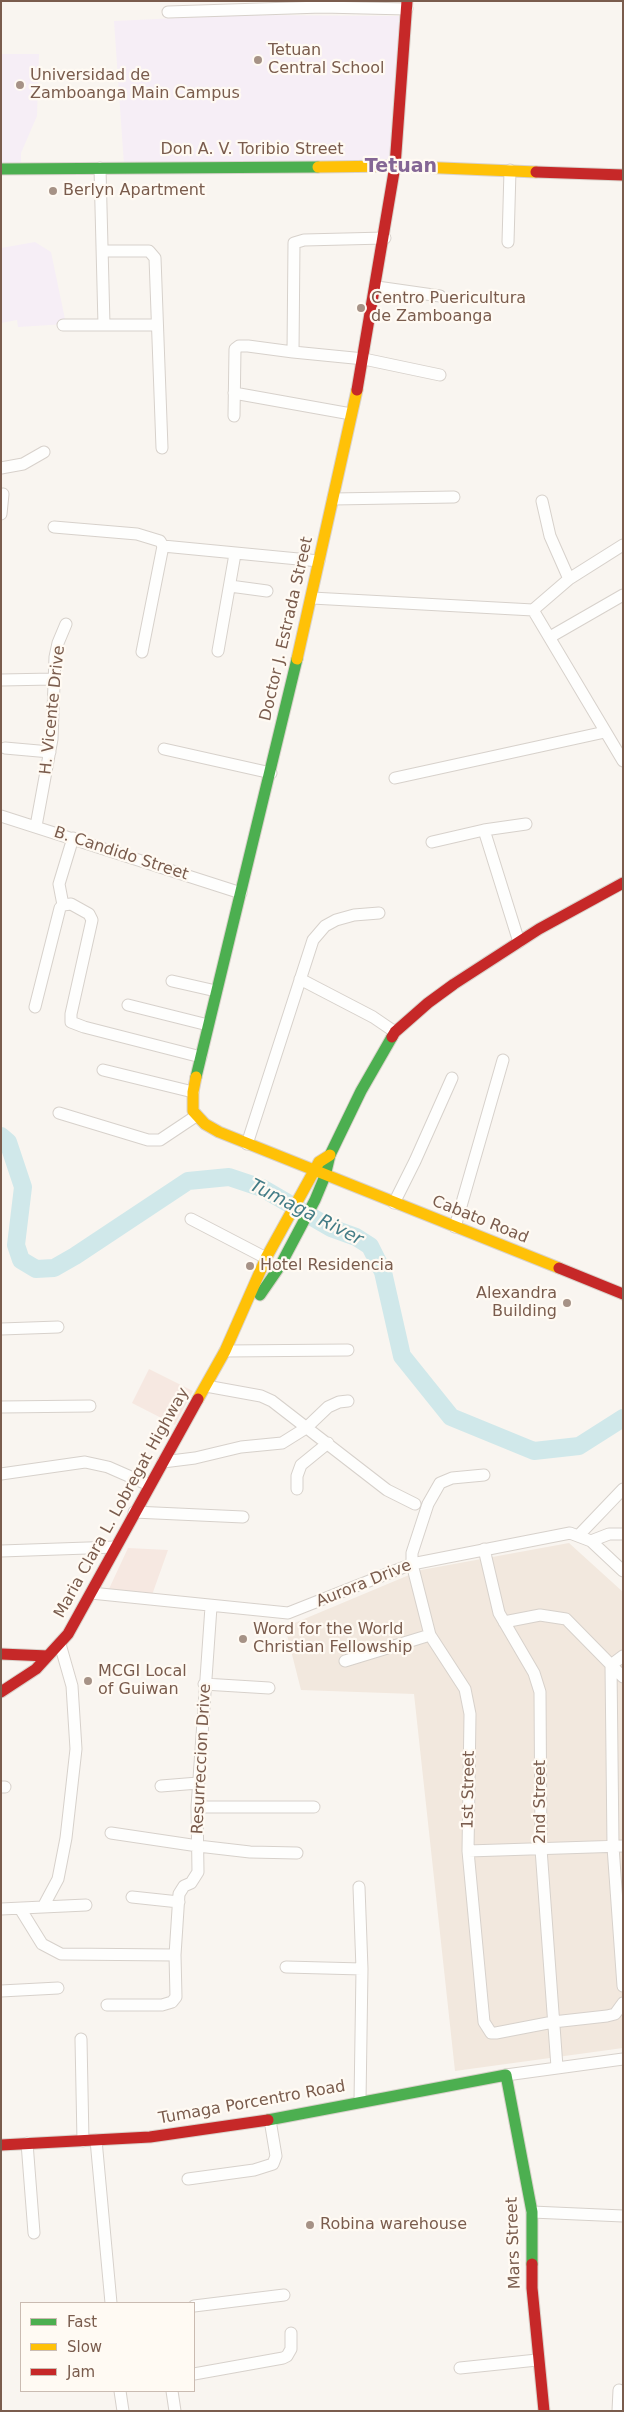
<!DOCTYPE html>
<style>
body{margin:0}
#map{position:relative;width:624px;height:2412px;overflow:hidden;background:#f9f5f0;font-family:"DejaVu Sans",sans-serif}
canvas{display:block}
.frame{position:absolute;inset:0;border:2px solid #7a5c4d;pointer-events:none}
.legend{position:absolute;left:20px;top:2302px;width:175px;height:90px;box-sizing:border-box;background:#fffaf3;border:1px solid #cabbb1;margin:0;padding:6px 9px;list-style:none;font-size:15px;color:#7a5c4d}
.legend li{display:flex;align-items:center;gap:10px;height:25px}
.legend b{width:25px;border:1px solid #cabbb1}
</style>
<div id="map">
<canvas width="624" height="2412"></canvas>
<div class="frame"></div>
<ul class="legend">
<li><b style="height:6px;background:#4caf50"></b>Fast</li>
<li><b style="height:6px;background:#ffc107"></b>Slow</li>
<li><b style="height:6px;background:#c62828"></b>Jam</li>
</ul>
</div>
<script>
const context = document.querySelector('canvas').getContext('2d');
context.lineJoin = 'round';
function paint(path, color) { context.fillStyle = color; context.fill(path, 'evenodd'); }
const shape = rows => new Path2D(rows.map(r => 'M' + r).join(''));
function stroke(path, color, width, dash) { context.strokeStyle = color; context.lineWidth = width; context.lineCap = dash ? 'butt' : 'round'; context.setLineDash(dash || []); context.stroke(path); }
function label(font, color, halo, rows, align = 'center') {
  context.font = font + ' "DejaVu Sans",sans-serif'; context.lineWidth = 4.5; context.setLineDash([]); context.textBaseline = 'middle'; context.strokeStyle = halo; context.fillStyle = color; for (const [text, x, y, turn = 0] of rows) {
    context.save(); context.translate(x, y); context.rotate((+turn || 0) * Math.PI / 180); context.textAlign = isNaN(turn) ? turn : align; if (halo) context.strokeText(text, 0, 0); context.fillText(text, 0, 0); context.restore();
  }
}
paint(shape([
 [569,1543,623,1592,623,2048,455,2071,414,1694,301,1690,285,1627,421,1570]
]), '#f2e8de');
paint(shape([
 [149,1369,193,1391,175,1425,132,1403],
 [128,1548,168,1550,152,1595,108,1591]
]), '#f6e8e1');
paint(shape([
 [242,15,402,16,392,164,124,165,114,21],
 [1,54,39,54,37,116,21,153,21,167,1,167],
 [35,242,51,252,66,324,18,327,17,320,1,323,1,248]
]), '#f6eef6');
stroke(shape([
 [1,1136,8,1142,23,1187,16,1245,21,1260,36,1269,54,1268,75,1256,188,1181,229,1177,262,1188,331,1228,356,1237,370,1246,383,1272,402,1356,451,1417,534,1451,579,1446,623,1418]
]), '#d0e8ea', 18);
const street = shape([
 [168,12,322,7,407,9],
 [100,168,104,325],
 [385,238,304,240,294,243,293,352,364,359,440,375],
 [508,242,510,170],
 [103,251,149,251,155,258,162,448],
 [377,287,440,296],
 [63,325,156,325],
 [234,393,351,414],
 [234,416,235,349,239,346,248,346,293,352],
 [1,468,23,464,44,452],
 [333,499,454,497],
 [542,501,550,536,569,579],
 [1,514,3,494],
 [54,527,137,534,160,541,163,546,142,652],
 [163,546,319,561],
 [230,586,267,591],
 [312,598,533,610,623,761],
 [533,610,569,579,623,545],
 [550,637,623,595],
 [218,651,235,554],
 [1,680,53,679],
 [5,748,50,752],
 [164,749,271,773],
 [395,778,605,732],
 [1,816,241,893],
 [36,826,52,739,55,657,58,643,66,624],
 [484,830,526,824],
 [432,842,484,830,519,942],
 [63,905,59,884,73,838],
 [300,979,373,1017,395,1032],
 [172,981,216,991],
 [128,1005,208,1025],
 [35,1007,60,908,63,905,71,904,89,914,92,920,71,1014,71,1022,84,1027,201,1057],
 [103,1070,193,1092],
 [59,1113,148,1140,160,1140,196,1116],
 [247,1144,313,940,325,926,336,920,354,915,379,913],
 [394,1203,415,1161,452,1078],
 [191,1219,266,1258],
 [455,1227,503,1060],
 [1,1329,58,1327],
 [225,1351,348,1350],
 [206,1386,261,1396,272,1401,387,1490,415,1504],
 [1,1407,90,1406],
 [163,1462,195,1458,241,1447,282,1443,306,1428,328,1407,339,1402,348,1401],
 [1,1474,85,1462,108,1467,149,1485],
 [484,1475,452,1478,440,1483,428,1504,412,1553,412,1564,430,1635,465,1689,470,1714,468,1851,484,2022,491,2033,496,2033,553,2022,607,2016,615,2014,623,2003],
 [297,1489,297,1476,301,1465,328,1443],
 [134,1512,243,1517],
 [579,1535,623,1489],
 [591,1541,609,1534,623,1534],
 [484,1549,499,1613,534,1673,540,1692,541,1849,557,2067],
 [1,1551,116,1547],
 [91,1593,288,1613,412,1564,570,1533,591,1541,623,1571],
 [504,1622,540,1615,566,1619,623,1677],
 [60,1644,72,1686,76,1749,66,1838,58,1879,43,1907,86,1905],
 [623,1656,611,1665,613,1847,623,1986],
 [345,1661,430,1635],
 [204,1684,269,1688],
 [161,1786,198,1783],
 [1,1787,5,1787],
 [197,1807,314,1807],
 [111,1833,198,1846,250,1852,297,1853],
 [468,1851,623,1846],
 [359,1887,362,1969,360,2101],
 [132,1897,179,1902],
 [1,1909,43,1907],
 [21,1910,42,1944,61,1954,175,1955],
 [286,1967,362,1969],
 [1,1991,58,1988],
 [107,2005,162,2005,172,2002,176,1997,175,1955,179,1894,184,1886,191,1883,198,1872,197,1807,211,1607],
 [81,2039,83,2141],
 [506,2075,623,2059],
 [96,2140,111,2303],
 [27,2143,34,2233],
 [188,2179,254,2170,273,2164,276,2156,270,2120],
 [532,2212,623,2216],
 [194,2306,284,2295],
 [460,2368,537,2360],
 [194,2374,283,2358,287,2356,291,2349,291,2333],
 [120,2391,123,2411],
 [172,2391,175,2411],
 [618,2411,619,2390]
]);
const fast = shape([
 [1,169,318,167],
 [196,1077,297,659],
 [260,1295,280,1266,315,1200,325,1176,330,1155,361,1091,392,1037],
 [268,2120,506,2075,532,2212,532,2264]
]);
const slow = shape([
 [318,167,395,166,536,172],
 [297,659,357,390],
 [196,1077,193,1092,193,1111,205,1124,219,1132,559,1268],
 [198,1399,225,1351,266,1258,319,1162,330,1155]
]);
const jam = shape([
 [536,172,623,175],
 [357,390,395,166,407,1],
 [392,1037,395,1032,428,1003,454,984,539,929,623,883],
 [559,1268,623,1294],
 [1,1654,48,1656],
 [1,1692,36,1669,68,1634,198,1399],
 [1,2145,150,2137,268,2120],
 [532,2264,532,2288,544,2411]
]);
stroke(street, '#d7d1cb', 13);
stroke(fast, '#d9d2cb', 13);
stroke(slow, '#d9d2cb', 13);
stroke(jam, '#d9d2cb', 13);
stroke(street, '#fefefd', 11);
stroke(fast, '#4caf50', 11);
stroke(slow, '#ffc107', 11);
stroke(jam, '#c62828', 11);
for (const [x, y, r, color] of [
 [258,60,5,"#a69286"],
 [20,85,5,"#a69286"],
 [53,191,5,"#a69286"],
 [361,308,5,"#a69286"],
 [250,1266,5,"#a69286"],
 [567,1303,5,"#a69286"],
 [243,1639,5,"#a69286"],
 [88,1681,5,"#a69286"],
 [310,2225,5,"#a69286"]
]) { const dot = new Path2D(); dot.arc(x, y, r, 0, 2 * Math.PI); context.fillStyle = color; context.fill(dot); stroke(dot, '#fffaf3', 2); }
label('16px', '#7a5c4d', '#fffaf3', [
 ["Tetuan",268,51],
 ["Central School",268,69],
 ["Universidad de",30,76],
 ["Zamboanga Main Campus",30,94],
 ["Berlyn Apartment",63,191],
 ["Centro Puericultura",371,299],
 ["de Zamboanga",371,317],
 ["Hotel Residencia",260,1266],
 ["Alexandra",557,1294,"right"],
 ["Building",557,1312,"right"],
 ["Word for the World",253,1630],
 ["Christian Fellowship",253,1648],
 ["MCGI Local",98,1672],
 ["of Guiwan",98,1690],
 ["Robina warehouse",320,2225]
], 'left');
label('16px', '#7a5c4d', '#fffaf3', [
 ["Don A. V. Toribio Street",252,150],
 ["Doctor J. Estrada Street",287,629,-77],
 ["H. Vicente Drive",53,710,-84],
 ["B. Candido Street",121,854,18],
 ["Cabato Road",480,1220,22],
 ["Maria Clara L. Lobregat Highway",122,1503,-61],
 ["Aurora Drive",364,1584,-22],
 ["Resurreccion Drive",202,1759,-87],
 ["1st Street",469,1790,-89],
 ["2nd Street",541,1802,-90],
 ["Tumaga Porcentro Road",252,2103,-10],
 ["Mars Street",514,2243,-92]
]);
label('italic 18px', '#437c86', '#fffaf3', [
 ["Tumaga River",306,1213,27]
]);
label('bold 19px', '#846695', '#fffaf3', [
 ["Tetuan",401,167]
]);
</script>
